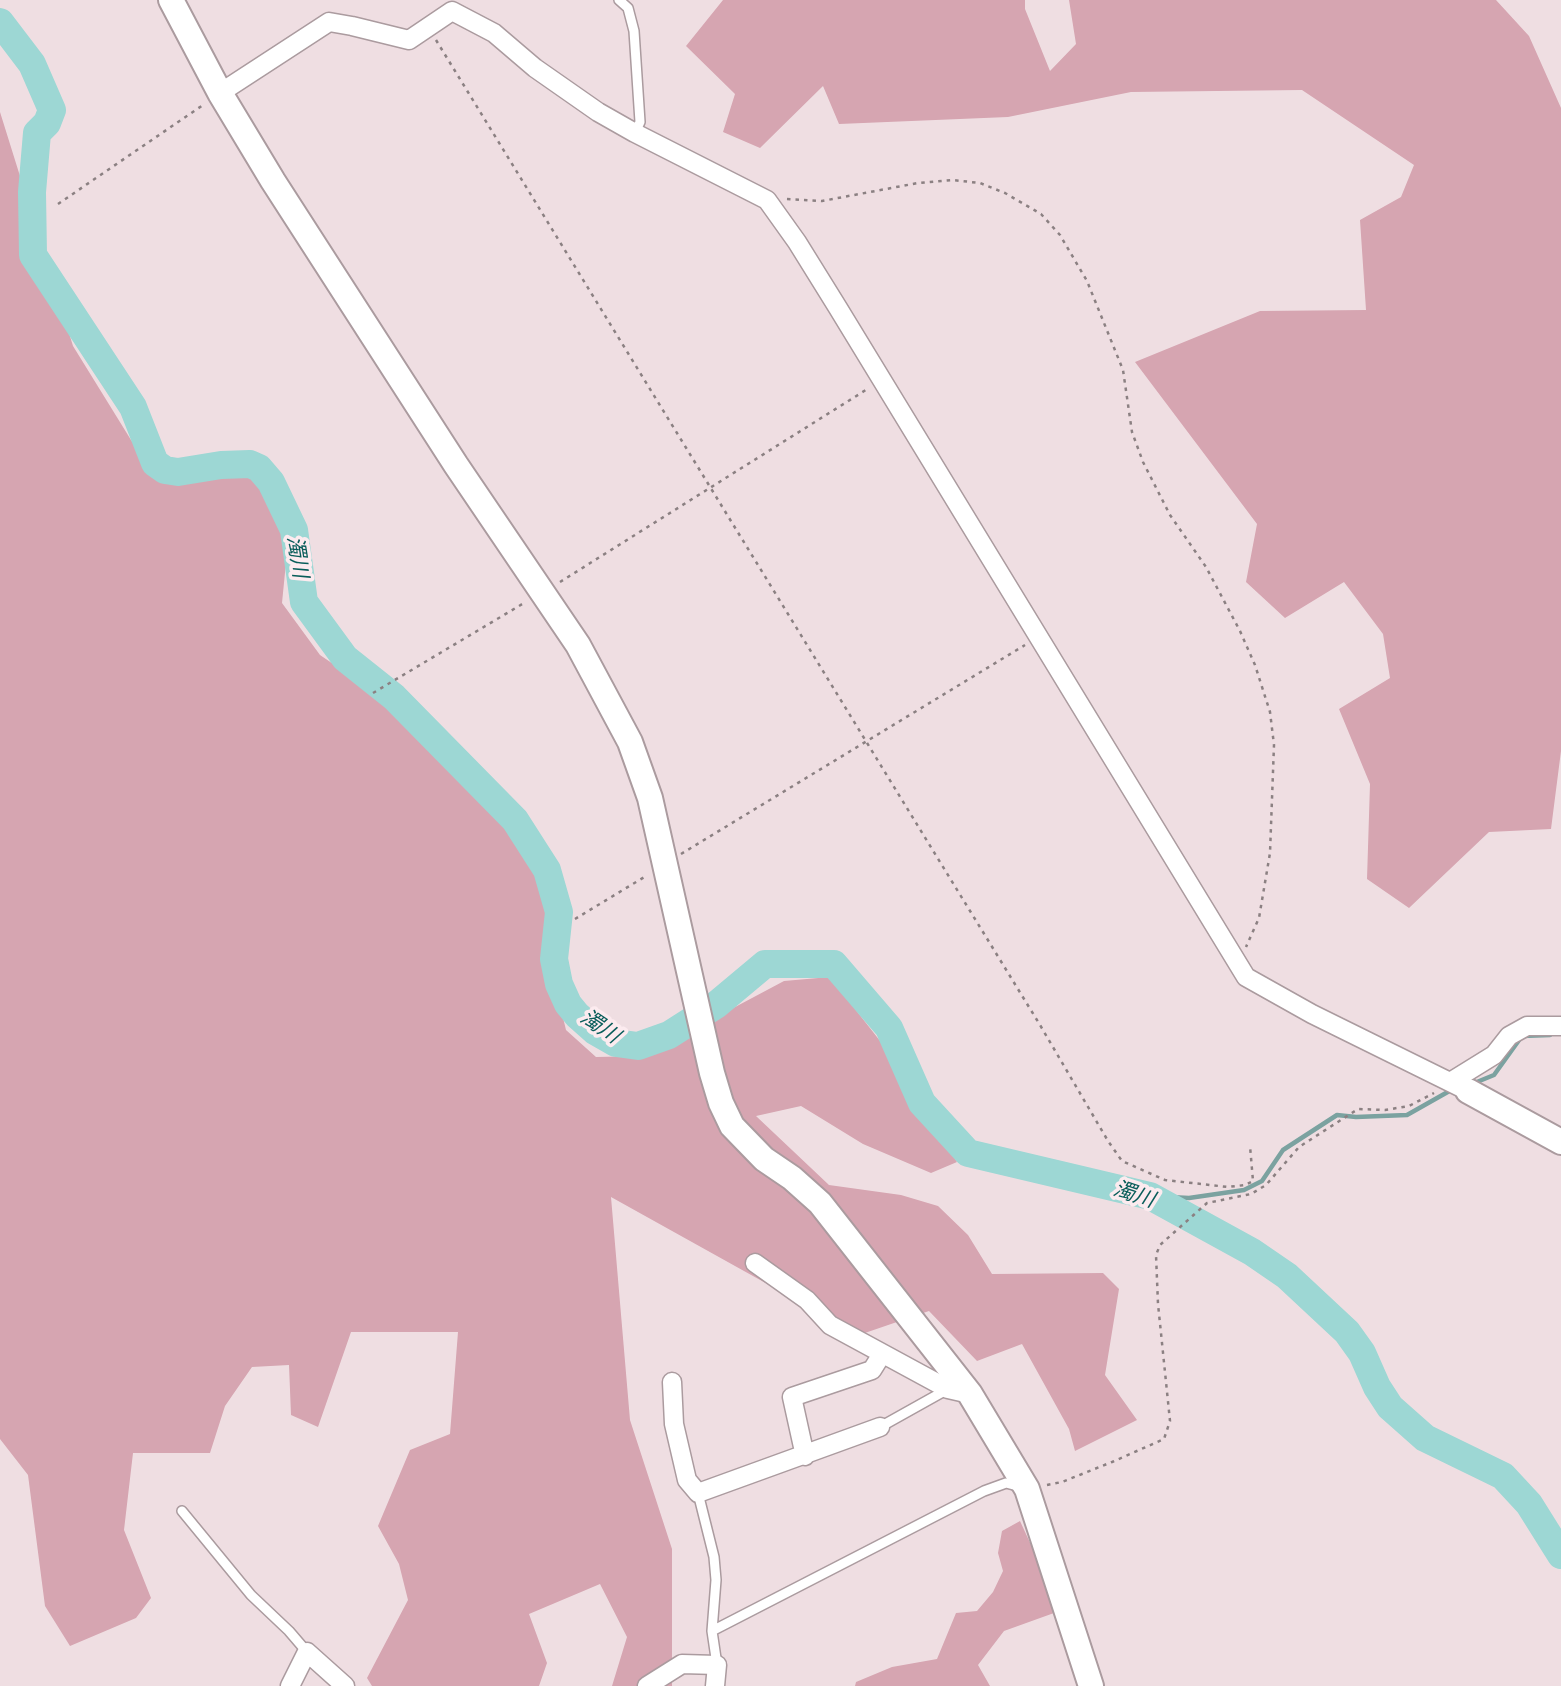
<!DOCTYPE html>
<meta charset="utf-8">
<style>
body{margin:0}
canvas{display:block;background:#efdee2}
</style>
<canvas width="1561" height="1686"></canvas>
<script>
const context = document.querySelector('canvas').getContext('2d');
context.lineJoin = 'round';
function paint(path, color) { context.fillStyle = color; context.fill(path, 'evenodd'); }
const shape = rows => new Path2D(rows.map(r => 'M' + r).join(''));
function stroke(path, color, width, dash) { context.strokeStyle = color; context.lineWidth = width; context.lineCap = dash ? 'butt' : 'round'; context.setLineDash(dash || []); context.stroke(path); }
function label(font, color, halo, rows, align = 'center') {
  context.font = font + ' Literata,"Noto Sans JP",serif'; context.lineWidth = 7; context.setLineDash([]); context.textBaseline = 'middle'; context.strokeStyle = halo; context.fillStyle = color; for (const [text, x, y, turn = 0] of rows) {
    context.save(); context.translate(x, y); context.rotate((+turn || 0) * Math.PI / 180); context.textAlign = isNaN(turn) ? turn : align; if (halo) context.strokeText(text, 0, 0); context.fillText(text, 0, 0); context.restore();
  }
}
paint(shape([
 [723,0,1025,0,1025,9,1050,71,1076,44,1069,0,1496,0,1529,36,1561,108,1561,751,1551,829,1489,832,1409,908,1367,879,1370,784,1339,709,1390,678,1383,634,1344,582,1285,618,1246,582,1257,524,1135,362,1260,311,1366,310,1360,220,1401,197,1414,165,1302,90,1131,92,1008,117,839,124,823,86,760,148,723,132,735,94,686,46],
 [0,112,73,346,152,474,182,481,216,474,246,471,257,474,268,487,289,532,282,603,320,655,389,702,512,822,544,872,555,912,548,956,566,1030,596,1057,643,1056,784,981,830,977,884,1046,957,1162,931,1173,863,1144,801,1106,756,1116,829,1185,901,1195,938,1206,968,1235,992,1274,1103,1273,1119,1289,1105,1375,1137,1420,1075,1451,1069,1429,1022,1344,977,1361,929,1311,859,1335,611,1197,630,1420,672,1549,672,1686,612,1686,627,1637,600,1584,529,1614,547,1663,539,1686,372,1686,367,1678,408,1600,399,1564,378,1526,410,1450,450,1434,458,1332,351,1332,318,1427,291,1415,289,1365,252,1367,225,1406,210,1453,133,1453,124,1530,151,1598,136,1618,70,1646,45,1606,28,1475,0,1439],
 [1020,1521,1038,1560,1054,1613,1004,1631,978,1665,990,1686,855,1686,856,1682,892,1667,937,1659,956,1613,977,1611,993,1592,1003,1571,998,1553,1002,1531]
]), '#d6a5b1');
stroke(shape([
 [1472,1084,1494,1075,1522,1036,1550,1035],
 [1150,1196,1189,1198,1244,1190,1262,1181,1283,1150,1337,1115,1356,1117,1407,1115,1453,1089]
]), '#7ba2a0', 4.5);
stroke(shape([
 [0,22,32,64,52,110,47,123,37,133,32,192,33,255,133,407,155,463,165,470,178,472,221,465,250,464,259,468,271,482,294,530,304,602,345,658,394,697,515,820,547,870,559,912,554,959,559,984,568,1004,577,1015,595,1031,616,1043,638,1046,669,1035,716,1005,765,964,834,964,889,1028,922,1103,968,1153,1150,1196,1252,1252,1287,1276,1347,1332,1362,1353,1377,1387,1390,1407,1425,1438,1503,1476,1529,1504,1561,1555]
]), '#9dd7d4', 28);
const lane = shape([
 [619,0,628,8,634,31,640,122,635,133],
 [880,1427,948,1389],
 [698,1493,714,1557,716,1580,712,1631],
 [182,1511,251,1595,289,1631,307,1652],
 [717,1665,712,1631,984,1491,1006,1483,1021,1487]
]);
const street = shape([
 [220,93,329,22,352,26,409,40,452,11,494,33,535,68,598,112,635,133,767,200,797,242,838,308,1246,977,1312,1014,1468,1091],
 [1452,1081,1494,1055,1509,1036,1527,1026,1561,1026],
 [755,1263,807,1300,830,1325,948,1389,970,1394],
 [672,1382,674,1424,687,1480,698,1493,880,1427],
 [805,1456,792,1397,872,1370,882,1354],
 [290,1686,307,1652,345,1686],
 [647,1686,682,1664,717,1665,715,1686]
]);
const secondary = shape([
 [171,0,220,93,273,181,456,465,578,645,630,742,650,798,712,1073,721,1103,732,1126,764,1159,792,1178,820,1203,970,1394,1027,1489,1091,1686],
 [1468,1091,1561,1142]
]);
stroke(lane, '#ab9b9f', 12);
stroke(street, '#ab9b9f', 21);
stroke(secondary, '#ab9b9f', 28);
stroke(shape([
 [436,40,1040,1025,1108,1141,1122,1161,1165,1180,1228,1187,1245,1185,1253,1181,1250,1146],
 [787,199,822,201,918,183,952,180,980,183,1005,193,1041,214,1060,235,1087,281,1123,370,1132,432,1143,462,1170,515,1206,567,1240,631,1255,665,1270,712,1274,745,1270,853,1259,918,1246,947],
 [58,204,203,105],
 [560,582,869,388],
 [373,693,524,603],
 [681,854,1025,645],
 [575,919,646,876],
 [1047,1485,1062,1482,1112,1462,1164,1439,1170,1421,1158,1304,1156,1255,1160,1245,1207,1203,1251,1194,1266,1185,1299,1147,1358,1109,1385,1110,1409,1106,1434,1093]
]), '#8b8082', 2.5, [3.5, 5]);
stroke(lane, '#fff', 9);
stroke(street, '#fff', 18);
stroke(secondary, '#fff', 24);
label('italic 21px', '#095d5a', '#fcebef', [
 ["濁川",297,557,81],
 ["濁川",600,1027,34],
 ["濁川",1134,1195,18]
]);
</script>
